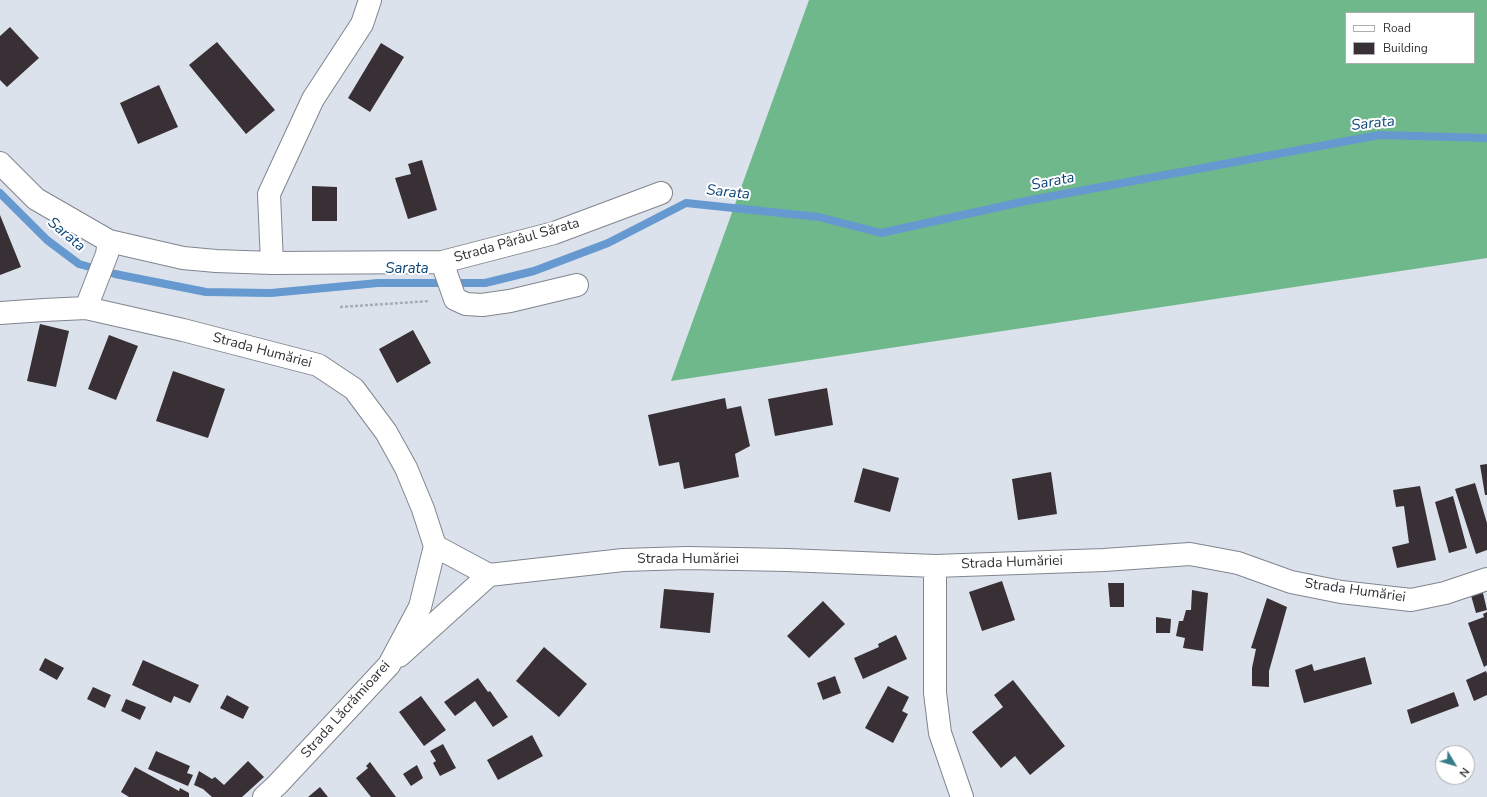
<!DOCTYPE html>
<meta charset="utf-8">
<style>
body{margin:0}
#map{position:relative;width:1487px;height:797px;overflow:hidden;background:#dce2ec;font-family:"Nunito Sans",sans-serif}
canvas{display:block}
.legend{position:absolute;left:1345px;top:12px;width:130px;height:52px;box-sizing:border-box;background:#fff;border:1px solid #acadaf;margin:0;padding:5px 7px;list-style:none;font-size:12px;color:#303336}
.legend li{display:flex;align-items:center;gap:8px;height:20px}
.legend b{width:20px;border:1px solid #acadaf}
.north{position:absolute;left:1435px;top:745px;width:40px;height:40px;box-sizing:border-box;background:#fff;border:1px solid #acadaf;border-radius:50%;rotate:128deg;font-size:11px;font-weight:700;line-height:16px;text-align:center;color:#303336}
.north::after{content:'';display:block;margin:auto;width:14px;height:18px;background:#367b89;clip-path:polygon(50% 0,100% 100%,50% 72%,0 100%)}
</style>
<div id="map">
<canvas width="1487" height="797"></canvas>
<ul class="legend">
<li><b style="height:5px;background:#fff"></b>Road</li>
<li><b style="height:11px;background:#383035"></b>Building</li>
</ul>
<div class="north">N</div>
</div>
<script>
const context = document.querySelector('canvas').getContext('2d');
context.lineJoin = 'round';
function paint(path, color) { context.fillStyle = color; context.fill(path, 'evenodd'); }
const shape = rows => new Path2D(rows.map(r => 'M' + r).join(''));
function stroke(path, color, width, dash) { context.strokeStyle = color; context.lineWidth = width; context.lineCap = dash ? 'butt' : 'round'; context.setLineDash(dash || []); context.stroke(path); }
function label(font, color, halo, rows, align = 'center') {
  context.font = font + ' "Nunito Sans",sans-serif'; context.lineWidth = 4; context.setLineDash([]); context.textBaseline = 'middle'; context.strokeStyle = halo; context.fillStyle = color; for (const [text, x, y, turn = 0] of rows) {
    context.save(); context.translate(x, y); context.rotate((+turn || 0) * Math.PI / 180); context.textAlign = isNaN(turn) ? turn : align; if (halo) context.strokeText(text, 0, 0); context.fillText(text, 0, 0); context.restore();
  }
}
paint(shape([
 [809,0,1487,0,1487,258,671,381],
 [1346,13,1474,13,1474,63,1346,63]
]), '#6eb88b');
stroke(shape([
 [0,193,47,240,79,264,115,274,206,292,271,293,378,283,485,283,534,271,608,243,686,203,819,217,881,233,1026,201,1379,135,1487,138]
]), '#6599d0', 8);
paint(shape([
 [10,27,39,58,7,87,0,80,0,36],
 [217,42,275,110,246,134,189,65],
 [381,43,404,57,370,112,348,98],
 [159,85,178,127,138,144,120,103],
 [422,160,437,210,408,219,395,178,411,174,408,164],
 [312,186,337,187,337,221,312,221],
 [0,215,21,267,0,275],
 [40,324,69,331,56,387,27,381],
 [413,330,431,363,397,383,379,349],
 [109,335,138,346,116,400,88,389],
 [173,371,225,389,208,438,156,421],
 [827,388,833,425,775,436,768,399],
 [725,398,727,409,741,406,750,446,735,454,739,477,684,489,679,462,659,466,648,415],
 [1487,464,1487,495,1485,495,1480,465],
 [863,468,899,478,890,512,854,502],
 [1051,472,1057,514,1018,520,1012,479],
 [1475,483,1487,523,1487,550,1476,554,1455,489],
 [1420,486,1436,560,1397,568,1392,547,1409,543,1404,506,1396,507,1393,490],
 [1453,496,1467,548,1449,553,1435,502],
 [1002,581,1015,620,982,631,969,592],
 [1108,583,1124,583,1124,607,1110,607],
 [664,589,714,593,710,633,660,628],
 [1482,589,1487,610,1476,613,1470,592],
 [1192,590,1208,593,1203,651,1183,648,1185,638,1176,636,1179,621,1183,621,1186,610,1191,610],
 [1267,598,1287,607,1269,671,1269,687,1252,686,1252,668,1256,649,1251,648],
 [823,601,845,624,809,658,787,636],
 [1487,612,1487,665,1484,667,1468,623,1484,617,1483,614],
 [1156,617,1171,619,1170,633,1156,633],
 [896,635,907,659,863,679,854,658,879,647,878,644],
 [544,647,587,684,559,717,516,681],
 [1365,657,1372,684,1304,703,1295,670,1312,664,1314,671],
 [45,658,64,668,57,680,39,670],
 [143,660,199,685,190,703,174,696,171,703,132,685],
 [1486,671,1487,674,1487,695,1474,701,1466,680],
 [835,676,841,693,823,700,817,683],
 [478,678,488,692,490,691,508,717,493,727,475,701,455,716,444,702],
 [1013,680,1065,746,1030,775,1015,756,1001,768,972,732,1003,707,994,695],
 [888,686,909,697,902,711,908,714,893,743,865,728],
 [93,687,111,695,105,708,87,699],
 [1454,692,1459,706,1411,724,1407,710],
 [227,695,249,707,243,719,220,708],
 [421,696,446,730,424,746,399,712],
 [126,699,146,707,140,720,121,711],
 [532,735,543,756,498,780,487,760],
 [443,744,456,768,440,776,433,763,436,761,430,751],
 [156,751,190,766,187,773,193,775,188,786,148,769],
 [248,761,264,777,242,797,212,797,203,789,194,785,199,771,212,779,215,777,224,785],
 [370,762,396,797,371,797,356,778,368,768,366,766],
 [417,765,423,778,411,786,403,774],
 [135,767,179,791,180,788,189,793,189,797,129,797,121,792],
 [320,787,328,797,308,797]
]), '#383035');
const minor = shape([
 [0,163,36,199,109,241,183,258,216,261,272,263,442,262,554,233,661,193],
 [442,262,455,299,466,304,482,305,510,301,577,285],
 [272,263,269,194,313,99,362,24,370,0],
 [86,308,107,254,109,241],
 [0,313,44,310,86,308,183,330,318,365,354,389,386,432,406,468,423,509,435,546,489,575,623,560,687,558,787,560,935,566,1104,560,1190,554,1238,563,1291,582,1341,592,1411,600,1445,593,1487,579],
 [935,566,935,693,940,733,962,797],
 [399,656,489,575],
 [264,797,277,785,389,665,420,607,435,546]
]);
stroke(minor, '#80858e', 24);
stroke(shape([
 [340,307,430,301]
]), '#a8adb5', 2.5, [3, 2]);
stroke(minor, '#fff', 22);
label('14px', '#303336', '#fff', [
 ["Strada Pârâul Sărata",517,241,-16],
 ["Strada Humăriei",262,351,15],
 ["Strada Humăriei",688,560],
 ["Strada Humăriei",1012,563,-2],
 ["Strada Humăriei",1355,591,8],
 ["Strada Lăcrămioarei",346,710,-48]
]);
label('italic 15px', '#0b4578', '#fff', [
 ["Sarata",1373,124,-6],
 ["Sarata",1053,182,-11],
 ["Sarata",728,193,6],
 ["Sarata",66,235,40],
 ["Sarata",407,269]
]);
</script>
